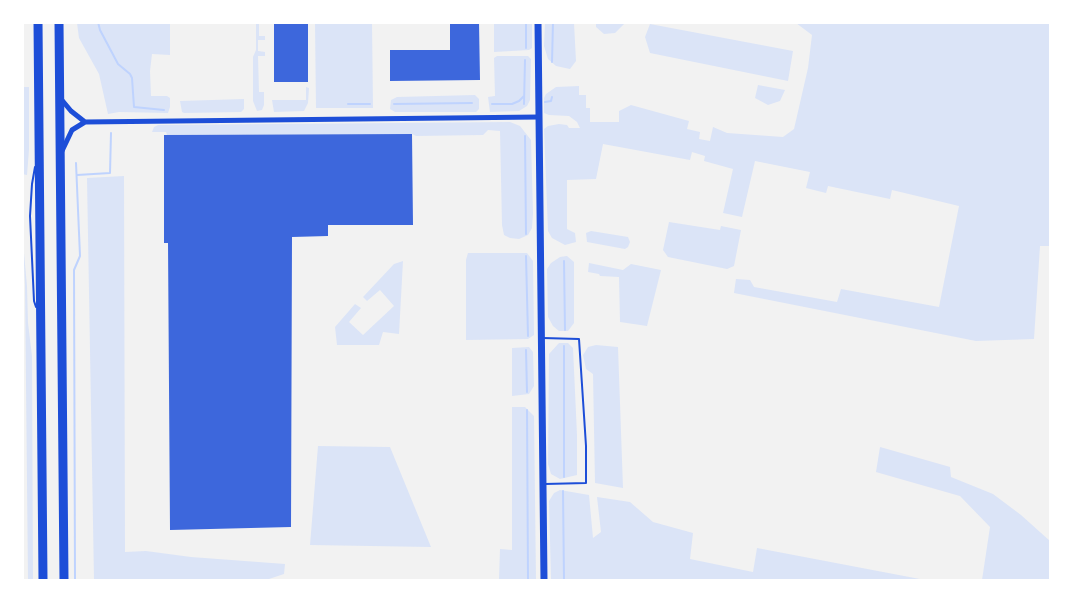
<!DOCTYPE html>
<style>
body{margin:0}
#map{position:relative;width:1073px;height:603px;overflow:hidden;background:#f2f2f2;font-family:"Sofia Sans Condensed",sans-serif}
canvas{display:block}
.frame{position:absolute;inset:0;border:24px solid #fff;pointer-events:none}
</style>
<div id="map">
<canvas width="1073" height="603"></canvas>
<div class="frame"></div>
</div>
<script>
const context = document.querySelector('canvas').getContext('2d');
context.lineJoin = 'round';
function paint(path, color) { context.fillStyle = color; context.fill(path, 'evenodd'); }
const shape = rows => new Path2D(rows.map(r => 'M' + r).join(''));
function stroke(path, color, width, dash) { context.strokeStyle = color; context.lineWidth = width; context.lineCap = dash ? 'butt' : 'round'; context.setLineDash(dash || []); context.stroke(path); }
paint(shape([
 [77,23,170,23,170,55,152,54,150,71,151,96,167,96,170,98,170,107,168,113,119,112,108,114,99,74,79,38],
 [256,23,259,23,259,36,265,36,265,40,258,40,258,51,265,52,265,56,258,56,259,92,264,92,264,105,262,110,257,111,253,101,253,57,256,50],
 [315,23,372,23,373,108,316,108],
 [494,23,532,23,532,48,529,50,494,52],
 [545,23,574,23,576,61,570,69,556,66,548,59,544,46],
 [596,23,596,22,625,23,615,33,604,34,596,27],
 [796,23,1050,23,1050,246,1040,246,1034,339,976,341,734,293,736,279,750,280,754,287,837,302,841,289,939,307,959,206,892,190,890,199,828,186,826,193,806,188,810,172,755,161,742,217,723,213,733,169,704,161,705,156,692,152,690,160,603,144,596,179,567,180,567,229,575,233,576,242,565,245,552,238,548,231,544,129,548,126,559,124,567,125,569,128,580,128,577,122,569,116,549,115,544,113,544,98,546,94,556,87,579,86,579,95,586,95,586,108,590,108,590,122,619,122,619,111,631,105,689,121,687,129,700,132,699,139,710,141,713,127,727,133,783,137,794,129,808,68,812,35],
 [650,24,793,51,788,81,650,53,645,37],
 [497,56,528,56,531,59,530,100,527,106,519,111,490,112,488,97,495,96,494,58],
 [758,85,785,90,780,101,768,105,755,98],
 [23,87,29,87,29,150,27,175,22,174],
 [306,87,309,88,308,103,304,111,274,112,272,100,306,100],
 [475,95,479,99,479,109,476,112,395,112,390,109,391,100,397,97],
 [244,99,244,109,241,112,184,113,182,112,180,101],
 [510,122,520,126,531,140,533,213,532,228,528,235,519,239,510,238,504,235,502,225,500,131,488,130,483,135,416,136,412,134,167,135,166,132,152,132,154,127,158,125],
 [124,176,125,552,146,551,191,557,285,564,284,574,266,580,94,580,87,178],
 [669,222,720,230,721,226,741,230,734,266,727,269,668,257,663,250],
 [591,231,628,237,630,242,628,247,625,249,587,242,586,233],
 [23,242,27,286,28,323,32,356,33,580,28,580,25,285],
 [468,253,527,253,533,261,534,335,528,339,466,340,466,260],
 [567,256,574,262,574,323,568,331,559,331,553,326,548,317,547,269,551,263,560,257],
 [403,261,399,334,383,332,379,345,337,345,335,327,355,304,361,308,349,322,363,335,394,306,380,290,367,301,363,297,394,264],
 [589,263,623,270,631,264,661,270,647,326,620,322,619,277,600,276,599,274,588,272],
 [559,343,568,343,573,348,577,435,577,475,560,479,551,474,548,464,549,354],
 [596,345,618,347,623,488,595,483,593,374,586,369,583,355,588,347],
 [529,347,533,352,534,386,529,394,512,396,512,348],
 [512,407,525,407,534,416,536,580,499,580,500,549,512,550],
 [318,446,390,447,431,547,310,545],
 [880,447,950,467,951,477,993,494,1021,515,1050,541,1050,580,982,580,990,527,960,496,876,472],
 [560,490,589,495,593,538,601,532,597,497,630,502,653,522,693,533,690,559,753,572,757,548,925,580,552,580,551,579,549,501,554,493]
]), '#dbe4f7');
stroke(shape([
 [98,22,100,30,118,64,130,74,132,78,134,107,164,110],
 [526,22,526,48],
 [552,62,553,22],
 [545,102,551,101,552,97],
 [348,104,370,104],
 [394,104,472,103],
 [492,104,512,104,519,101,524,96],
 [524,104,525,60],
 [525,136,526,234],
 [77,175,110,173,111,133],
 [526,256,528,336],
 [564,261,565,330],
 [526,350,527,392],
 [527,410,528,580],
 [564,477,564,346],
 [563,491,564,580],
 [75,580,74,270,80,256,76,163]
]), '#bfd3fe', 2);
paint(shape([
 [274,22,308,22,308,82,274,82],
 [450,22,479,22,480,80,390,81,390,50,450,50],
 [412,134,413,225,328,225,328,236,292,237,291,527,170,530,168,243,164,243,164,135]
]), '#3d67dc');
stroke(shape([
 [35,167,32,184,30,216,34,301,36,307],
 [543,338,579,339,586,446,586,483,545,484]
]), '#1d4ed8', 2);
stroke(shape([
 [61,99,71,111,85,122,72,130,62,151],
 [85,122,539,117]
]), '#1d4ed8', 5);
stroke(shape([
 [538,22,544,580]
]), '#1d4ed8', 7);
stroke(shape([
 [38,22,43,580],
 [59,22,64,580]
]), '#1d4ed8', 9);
</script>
